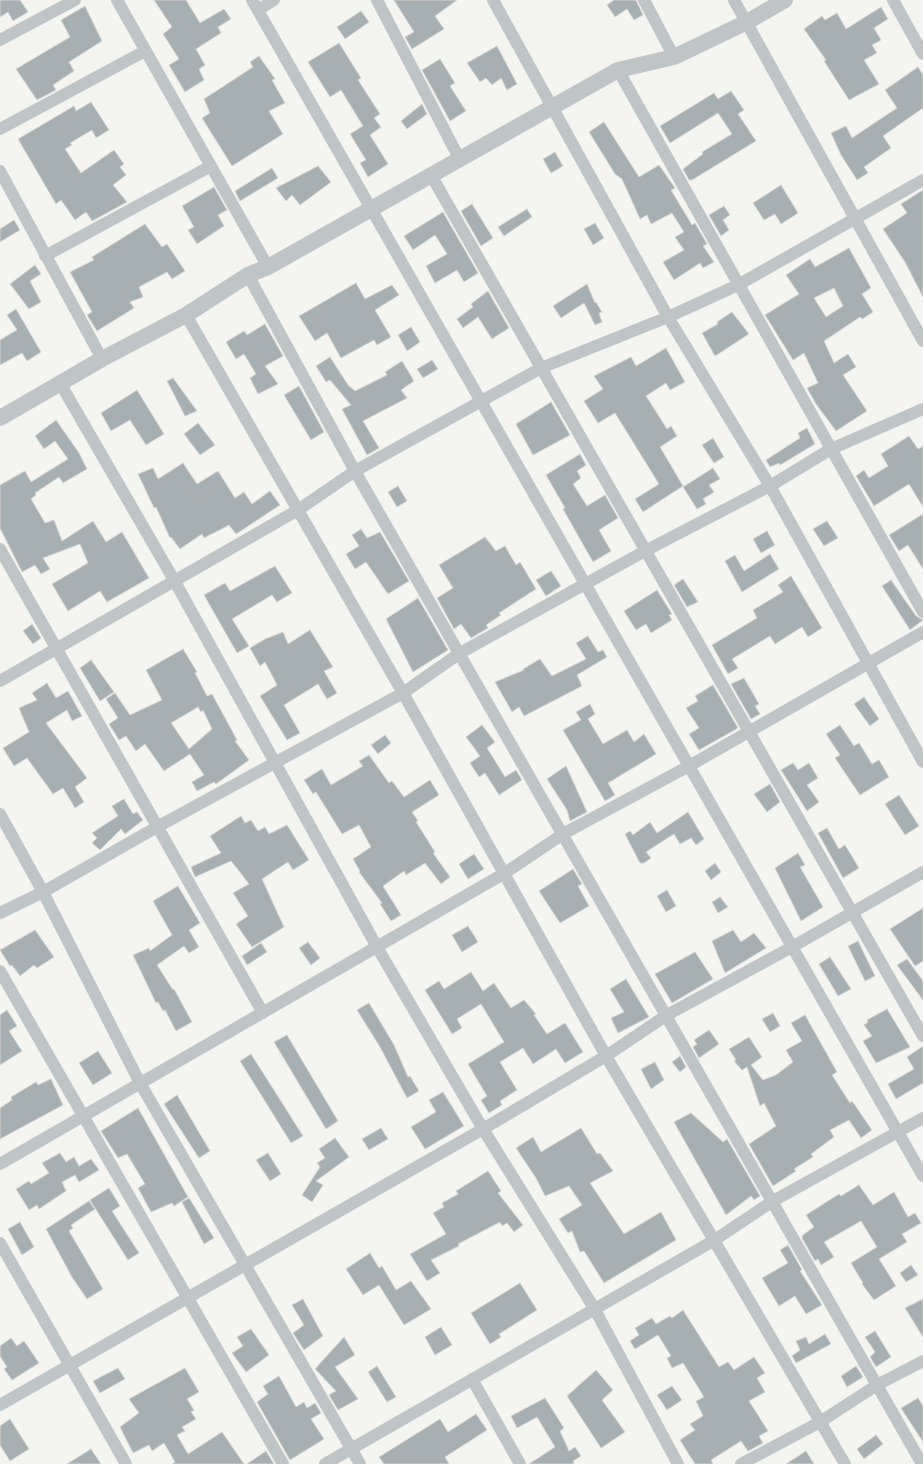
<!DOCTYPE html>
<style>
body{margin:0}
canvas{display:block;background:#f4f4f0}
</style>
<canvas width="923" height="1464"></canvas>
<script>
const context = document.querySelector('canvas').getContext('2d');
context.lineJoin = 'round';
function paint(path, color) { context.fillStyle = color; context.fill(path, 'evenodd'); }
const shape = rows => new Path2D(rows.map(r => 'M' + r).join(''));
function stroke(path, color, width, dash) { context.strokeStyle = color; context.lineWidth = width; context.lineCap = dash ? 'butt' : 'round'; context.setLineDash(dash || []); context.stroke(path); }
const building = shape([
 [0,0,20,0,28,12,13,21,8,12,0,17,0,0],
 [154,0,186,0,200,23,224,9,231,19,218,27,221,33,196,49,205,65,199,69,204,80,185,92,169,65,179,59,163,34,172,27,154,0],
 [394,0,457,0,435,16,444,29,412,49,405,37,414,32,394,0],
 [614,0,636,0,643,15,634,20,627,9,615,17,607,5,614,0],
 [85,6,102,41,69,62,74,71,53,85,56,90,37,100,16,69,70,37,61,20,85,6],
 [881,7,888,19,874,28,881,40,872,45,877,53,864,60,879,84,849,100,824,61,826,60,804,29,822,16,825,20,837,13,846,29,881,7],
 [361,11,369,22,345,39,337,27,361,11],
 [339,43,361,78,358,80,380,114,374,118,381,127,370,135,388,164,368,177,360,163,366,160,350,134,363,126,341,90,330,97,308,62,339,43],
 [497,46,517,84,507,90,501,78,492,85,486,78,480,82,467,63,497,46],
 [259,56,275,79,272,80,285,103,269,111,283,134,232,166,202,118,210,113,204,99,253,67,250,62,259,56],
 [440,59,455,83,450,86,466,111,450,121,422,70,440,59],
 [918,67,923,75,923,108,883,136,891,148,864,167,868,173,857,180,841,155,831,133,846,126,852,138,897,108,885,90,918,67],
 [731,91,744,110,738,114,756,141,692,180,689,180,683,169,703,154,702,152,732,134,718,113,670,143,660,126,714,93,718,99,731,91],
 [91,102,109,130,96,138,92,130,70,143,72,145,65,149,81,173,114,150,124,164,120,167,126,175,113,185,127,202,92,221,86,212,75,220,61,200,56,204,18,139,74,106,76,111,91,102],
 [422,104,427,114,407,129,401,121,422,104],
 [604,122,639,177,659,165,675,188,671,190,692,225,695,223,707,244,703,246,714,262,703,268,700,263,674,280,663,262,684,250,675,237,684,232,672,213,651,224,647,215,640,219,622,179,615,174,589,132,604,122],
 [555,152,563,166,551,173,543,159,555,152],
 [318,166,331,182,300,205,292,195,286,201,276,188,318,166],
 [272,168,278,178,240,201,235,191,272,168],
 [781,185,798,213,781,224,775,214,764,220,753,203,781,185],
 [214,187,227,210,218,215,224,226,197,244,188,230,194,227,182,206,214,187],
 [923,190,923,297,905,262,883,229,907,213,901,204,923,190],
 [472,204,493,238,481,246,461,211,472,204],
 [724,206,730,215,723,220,729,230,721,236,709,215,724,206],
 [527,209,532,217,504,236,498,227,527,209],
 [443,212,478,273,464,282,457,270,435,283,426,266,447,254,435,235,413,250,404,236,443,212],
 [14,220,20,230,0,242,0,229,14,220],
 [595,223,604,238,593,245,584,229,595,223],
 [145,224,162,247,167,244,185,271,172,279,167,272,139,287,143,297,130,302,134,308,97,331,87,315,92,312,70,272,94,260,92,257,145,224],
 [849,248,871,288,862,294,873,312,862,319,860,317,824,341,834,363,848,354,856,367,843,375,867,411,836,431,816,404,807,388,818,383,804,353,793,360,765,315,799,294,786,275,810,259,815,267,849,248],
 [834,288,843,306,826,317,814,298,834,288],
 [35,265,41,274,30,281,41,302,29,309,10,284,35,265],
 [356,283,365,299,392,285,399,295,375,310,391,337,377,345,374,340,341,358,327,333,315,341,299,316,356,283],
 [587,284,595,303,596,302,602,312,599,313,602,322,595,325,584,303,561,318,553,306,587,284],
 [488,291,509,328,492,339,478,317,463,328,457,319,473,307,471,304,488,291],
 [16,309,41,352,27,361,22,353,0,365,0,340,17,330,7,315,16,309],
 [732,312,749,334,715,356,702,333,718,324,717,322,732,312],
 [265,324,283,356,265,366,278,384,258,394,250,378,256,374,244,354,236,359,226,342,244,331,247,335,265,324],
 [411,327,420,342,407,351,398,335,411,327],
 [666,348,685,382,670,390,666,383,646,396,667,429,671,426,677,436,660,447,683,486,643,512,635,499,659,484,615,413,598,423,584,401,603,389,594,376,631,357,636,366,666,348],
 [330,357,348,385,355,391,387,375,385,372,402,361,414,381,401,390,407,398,363,421,379,448,367,455,342,409,351,405,330,380,326,382,316,366,330,357],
 [432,360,438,369,423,378,417,369,432,360],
 [173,378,197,411,185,416,167,381,173,378],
 [299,386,324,432,311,440,284,395,299,386],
 [137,390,164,434,146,445,130,420,111,431,101,413,137,390],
 [551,402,570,435,533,455,516,424,551,402],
 [56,420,79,453,87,469,63,483,59,477,35,493,36,495,31,499,45,523,54,520,62,541,93,521,106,542,122,532,149,578,107,602,100,591,68,611,52,584,88,563,80,544,43,558,50,569,41,574,35,565,22,572,0,528,0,485,25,471,31,482,68,459,55,441,44,449,35,436,56,420],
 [198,423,215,445,200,455,184,434,198,423],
 [807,428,815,444,780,465,779,463,770,467,766,460,800,438,798,433,807,428],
 [909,436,918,449,923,446,923,507,909,484,874,506,856,476,864,470,869,478,888,466,881,454,909,436],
 [713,438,724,457,714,463,702,445,713,438],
 [580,454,586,465,577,471,581,478,573,484,587,506,605,495,618,518,599,530,611,551,593,562,563,509,565,508,546,475,580,454],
 [183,463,197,484,218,471,235,498,244,492,252,504,270,491,280,505,236,534,229,525,204,538,202,534,180,549,171,537,170,538,156,507,154,508,138,474,153,468,158,479,183,463],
 [713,468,720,479,709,485,714,492,703,499,706,504,697,509,683,487,713,468],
 [398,486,407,501,397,507,388,492,398,486],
 [923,514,923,569,908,545,899,551,889,535,923,514],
 [827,521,838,538,824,546,813,529,827,521],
 [361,529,367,538,380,532,409,581,388,594,366,562,355,569,346,554,359,546,352,535,361,529],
 [767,531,775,545,761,553,753,539,767,531],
 [485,537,496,551,505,546,516,565,520,562,536,589,499,613,501,615,486,625,488,628,471,638,461,624,454,629,437,598,453,588,439,565,485,537],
 [770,554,779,569,742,592,725,561,735,555,744,571,770,554],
 [275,566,292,593,277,602,272,595,232,619,249,646,237,653,204,595,225,583,230,591,275,566],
 [551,571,561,586,546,596,536,580,551,571],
 [791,576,822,628,808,637,802,627,775,644,770,636,732,659,738,668,728,674,712,645,757,618,753,610,783,592,778,585,791,576],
 [683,579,698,602,687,607,674,585,683,579],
 [891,580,916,616,923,620,910,630,882,586,891,580],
 [657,590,672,614,669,615,672,620,651,633,646,624,636,630,624,611,657,590],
 [418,598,448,650,413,672,386,619,418,598],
 [32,624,41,638,33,644,23,631,32,624],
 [310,630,333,667,324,671,337,693,327,699,318,684,284,705,300,733,287,740,260,696,277,685,265,662,260,666,250,648,265,639,283,632,288,644,310,630],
 [588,636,598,652,603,650,607,657,577,675,582,686,524,716,519,707,512,712,495,682,524,670,523,669,540,659,552,676,586,659,576,643,588,636],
 [183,649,197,672,195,673,207,696,212,694,237,740,235,741,249,760,216,784,214,782,197,791,192,782,204,775,190,754,164,771,145,744,136,751,126,736,119,740,109,724,118,718,106,699,115,693,130,715,162,700,146,670,183,649],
 [198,707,201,712,203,710,212,729,189,749,171,723,198,707],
 [91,660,114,692,100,701,80,668,91,660],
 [744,678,759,704,755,706,760,714,751,719,731,684,744,678],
 [47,683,56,698,68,691,82,716,72,721,67,710,46,723,87,778,75,787,84,802,75,808,63,788,53,794,27,758,14,766,3,748,29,732,19,708,37,700,32,693,47,683],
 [713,685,738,728,699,750,689,734,699,728,686,708,698,701,695,696,713,685],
 [864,697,879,719,870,726,854,704,864,697],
 [590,704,595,714,588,719,603,744,627,730,634,742,644,734,656,754,608,783,615,795,605,801,563,730,581,720,576,712,590,704],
 [482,725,495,742,487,748,505,777,516,770,522,780,499,795,485,773,479,777,470,763,480,756,466,737,482,725],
 [840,725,854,746,859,743,872,764,879,760,889,777,860,795,835,758,840,755,826,734,840,725],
 [385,735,391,743,378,754,371,745,385,735],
 [369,755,389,783,392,781,404,797,430,780,439,795,412,812,418,821,416,822,435,852,433,853,450,877,441,884,425,863,406,875,404,871,383,886,401,915,391,921,380,904,382,903,359,872,360,871,353,859,371,847,359,825,342,834,316,792,313,794,304,780,322,769,331,785,363,766,359,761,369,755],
 [793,763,798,770,809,763,818,778,807,785,819,802,807,811,781,770,793,763],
 [566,766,587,812,570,821,567,810,547,779,566,766],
 [770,784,780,802,767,812,754,794,770,784],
 [899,795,919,826,905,835,885,804,899,795],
 [124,799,133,814,137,812,143,820,125,834,121,829,100,850,92,843,97,838,92,833,118,816,112,806,124,799],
 [688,812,704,839,696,845,691,838,680,844,674,834,646,852,651,858,644,863,640,863,625,834,630,831,633,835,650,822,657,833,688,812],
 [241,816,245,823,251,820,258,831,265,827,269,834,287,825,309,860,293,870,288,862,262,879,284,927,252,947,236,924,248,916,233,893,249,884,236,867,231,861,195,877,191,867,221,853,210,836,241,816],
 [827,828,839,849,845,845,859,868,843,878,818,833,827,828],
 [798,853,805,865,800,867,823,907,801,921,775,868,798,853],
 [474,854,484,869,468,879,459,864,474,854],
 [715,863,721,872,711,880,705,871,715,863],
 [573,869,582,884,578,886,589,906,560,923,539,891,573,869],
 [178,886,200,923,189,930,199,947,189,953,184,946,157,965,173,990,174,989,192,1022,176,1031,165,1010,163,1011,158,1002,156,1003,133,955,149,948,150,951,172,935,153,901,178,886],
 [667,890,676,906,666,912,657,896,667,890],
 [720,897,728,907,718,913,712,902,720,897],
 [923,908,923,961,915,966,890,929,923,908],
 [468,926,478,942,462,952,452,935,468,926],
 [35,930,54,957,37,968,34,965,20,976,12,965,10,966,0,950,35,930],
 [733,930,741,942,754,933,766,948,725,973,712,941,733,930],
 [858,941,875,976,865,981,848,946,858,941],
 [308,942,320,958,311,965,299,948,308,942],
 [261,943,267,952,247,965,242,956,261,943],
 [695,952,713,979,672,1003,655,974,695,952],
 [830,957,851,989,838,996,819,964,830,957],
 [907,959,923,981,923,1000,897,965,907,959],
 [471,972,483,991,494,983,511,1008,524,1000,536,1014,534,1015,547,1034,565,1023,583,1052,565,1063,556,1049,533,1064,523,1048,500,1062,517,1090,500,1101,502,1105,489,1113,481,1100,487,1096,468,1064,504,1042,481,1004,457,1019,462,1028,452,1034,425,990,439,981,444,989,471,972],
 [626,979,649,1017,618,1033,611,1018,624,1012,610,989,626,979],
 [369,1003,394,1045,408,1077,410,1076,419,1091,407,1098,380,1047,357,1010,369,1003],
 [887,1009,910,1047,876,1063,863,1041,872,1036,864,1025,868,1022,867,1020,887,1009],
 [7,1010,17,1026,9,1031,22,1051,0,1065,0,1015,7,1010],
 [773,1013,780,1026,770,1032,762,1019,773,1013],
 [805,1015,837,1072,832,1075,850,1103,852,1101,872,1130,861,1138,849,1120,830,1130,834,1137,811,1154,813,1157,794,1169,796,1171,773,1186,749,1144,776,1126,764,1103,760,1106,747,1067,742,1070,734,1061,736,1060,729,1049,749,1037,762,1057,751,1065,763,1080,776,1075,793,1062,786,1050,802,1041,791,1023,805,1015],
 [709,1030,719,1044,699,1058,693,1047,697,1044,694,1040,709,1030],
 [287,1035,338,1121,326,1129,274,1042,287,1035],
 [923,1046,923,1083,896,1099,888,1084,914,1069,907,1057,923,1046],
 [98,1051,112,1073,93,1085,79,1063,98,1051],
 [251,1054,303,1136,291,1143,240,1061,251,1054],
 [680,1056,686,1067,680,1072,672,1062,680,1056],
 [655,1062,664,1080,651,1089,641,1069,655,1062],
 [51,1079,63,1105,0,1139,0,1108,12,1100,11,1097,36,1082,38,1085,51,1079],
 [443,1092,464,1126,425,1149,411,1127,436,1112,429,1100,443,1092],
 [177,1095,210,1151,199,1158,164,1104,177,1095],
 [138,1108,188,1197,174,1206,172,1203,151,1212,138,1188,145,1184,127,1154,118,1158,101,1131,138,1108],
 [691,1113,723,1142,727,1139,760,1196,754,1200,751,1196,726,1215,674,1122,691,1113],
 [381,1128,388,1139,369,1150,362,1139,381,1128],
 [581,1128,597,1154,600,1153,613,1171,590,1183,624,1234,661,1212,676,1240,604,1283,584,1251,580,1252,572,1231,568,1233,559,1219,582,1205,569,1186,545,1196,536,1178,516,1148,533,1137,541,1152,581,1128],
 [335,1138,349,1157,316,1181,323,1185,312,1202,302,1195,320,1167,317,1163,325,1158,319,1149,335,1138],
 [60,1153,66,1162,74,1157,79,1166,91,1159,99,1170,79,1182,75,1175,62,1182,66,1191,39,1209,37,1205,29,1210,16,1189,29,1181,31,1184,49,1173,42,1163,60,1153],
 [268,1153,281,1174,270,1181,256,1160,268,1153],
 [488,1171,501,1191,498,1193,523,1225,514,1232,507,1223,502,1226,500,1222,458,1244,459,1246,431,1260,440,1273,427,1281,410,1254,446,1234,433,1213,444,1207,442,1203,458,1194,456,1191,488,1171],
 [859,1185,873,1205,894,1192,908,1217,915,1213,921,1223,902,1234,907,1242,879,1259,896,1286,874,1300,862,1284,863,1283,851,1263,877,1247,861,1221,824,1242,834,1257,821,1265,818,1259,815,1261,802,1238,803,1235,814,1227,806,1215,839,1194,841,1196,859,1185],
 [109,1188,120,1206,112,1211,139,1253,128,1260,90,1200,109,1188],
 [189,1198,214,1238,204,1244,182,1202,189,1198],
 [89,1201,95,1209,71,1225,73,1228,69,1231,103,1289,87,1299,72,1277,46,1229,89,1201],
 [20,1222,34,1247,22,1255,8,1229,20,1222],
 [788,1245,802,1270,800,1271,822,1305,806,1314,795,1296,779,1306,762,1278,788,1263,780,1250,788,1245],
 [370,1253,379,1268,382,1266,396,1290,411,1281,431,1309,404,1325,379,1285,363,1295,346,1269,370,1253],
 [911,1265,918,1275,906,1282,900,1273,911,1265],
 [520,1283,537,1310,499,1334,501,1337,490,1344,471,1313,520,1283],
 [303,1299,323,1336,304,1350,293,1333,304,1325,292,1305,303,1299],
 [923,1299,923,1337,905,1308,923,1299],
 [683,1310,719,1367,728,1362,734,1370,754,1357,765,1373,757,1378,765,1392,749,1401,768,1431,759,1436,763,1443,748,1451,741,1441,711,1460,713,1464,695,1464,680,1440,695,1430,690,1424,703,1416,696,1401,704,1397,683,1363,672,1368,667,1358,671,1356,658,1335,635,1349,630,1341,639,1335,635,1328,652,1318,656,1324,670,1316,672,1318,683,1310],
 [441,1327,452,1345,435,1355,425,1337,441,1327],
 [251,1329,269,1355,246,1372,232,1353,243,1346,237,1337,251,1329],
 [875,1331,891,1357,876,1367,870,1357,875,1352,865,1337,875,1331],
 [825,1334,831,1344,796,1363,792,1356,800,1350,796,1341,806,1337,809,1344,825,1334],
 [344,1337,355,1355,335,1367,358,1399,338,1410,329,1395,336,1391,315,1369,344,1337],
 [11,1338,17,1346,24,1341,39,1363,12,1380,4,1369,7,1367,0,1356,0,1346,11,1338],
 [377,1366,396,1397,387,1402,368,1372,377,1366],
 [856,1366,863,1377,847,1387,841,1376,856,1366],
 [118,1368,125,1379,100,1393,93,1381,118,1368],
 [185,1368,199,1392,187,1399,194,1410,191,1412,196,1419,182,1427,185,1431,177,1435,188,1454,222,1432,244,1464,172,1464,175,1462,164,1443,152,1451,149,1445,133,1453,120,1427,139,1413,129,1399,185,1368],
 [596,1370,613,1390,602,1400,625,1432,601,1448,567,1396,596,1370],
 [279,1376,296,1407,304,1402,307,1408,315,1403,321,1413,311,1419,324,1439,290,1460,257,1402,268,1394,263,1386,279,1376],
 [672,1386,682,1400,667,1410,657,1395,672,1386],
 [545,1398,564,1428,560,1431,569,1451,575,1447,581,1456,573,1461,574,1464,529,1464,555,1447,537,1417,517,1428,511,1416,545,1398],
 [918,1398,923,1406,923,1442,901,1408,918,1398],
 [476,1414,487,1430,445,1457,449,1464,384,1464,379,1457,440,1419,448,1432,476,1414],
 [10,1419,29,1449,10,1461,0,1445,0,1426,10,1419],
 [876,1435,883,1444,864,1459,857,1449,876,1435],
 [91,1449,101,1464,67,1464,91,1449],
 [266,1451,274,1464,247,1464,266,1451],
 [806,1451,814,1464,786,1464,806,1451]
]);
paint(building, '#a6afb2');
stroke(building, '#d5d5d3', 1);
stroke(shape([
 [117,0,268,267],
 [252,0,923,1176],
 [377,0,459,158],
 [493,0,668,317,770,486,923,762],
 [644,0,674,57],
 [734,0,923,341],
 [893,0,923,54],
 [258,10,274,0],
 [0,40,75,0],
 [618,70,923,612],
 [0,129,145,51],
 [0,171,102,359],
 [431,175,923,1036],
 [45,256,211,166],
 [248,275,355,471,922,1464],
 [186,315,403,693,606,1056,845,1464],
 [60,383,174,580,377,947,483,1129,594,1308,678,1464],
 [0,549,263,1013],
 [0,681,298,510,355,471,541,368,668,317,738,285,923,180],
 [0,814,43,892,140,1083,360,1464],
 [0,913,43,892,157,827,403,693,460,653,645,551,770,486,831,449,923,409],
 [0,971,283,1464],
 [0,1164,505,873,563,834,689,766,923,632],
 [0,1243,126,1464],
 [472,1379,520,1464],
 [0,1405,483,1129,606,1056,667,1015,792,947,923,872],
 [325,1464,713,1241,773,1201,923,1118],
 [741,1464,820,1422,877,1385,923,1361]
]), '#bfc4c6', 12);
stroke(shape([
 [0,418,102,359,186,315,248,275,268,267,618,70,674,57,747,22,785,0]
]), '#bfc4c6', 16);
</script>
